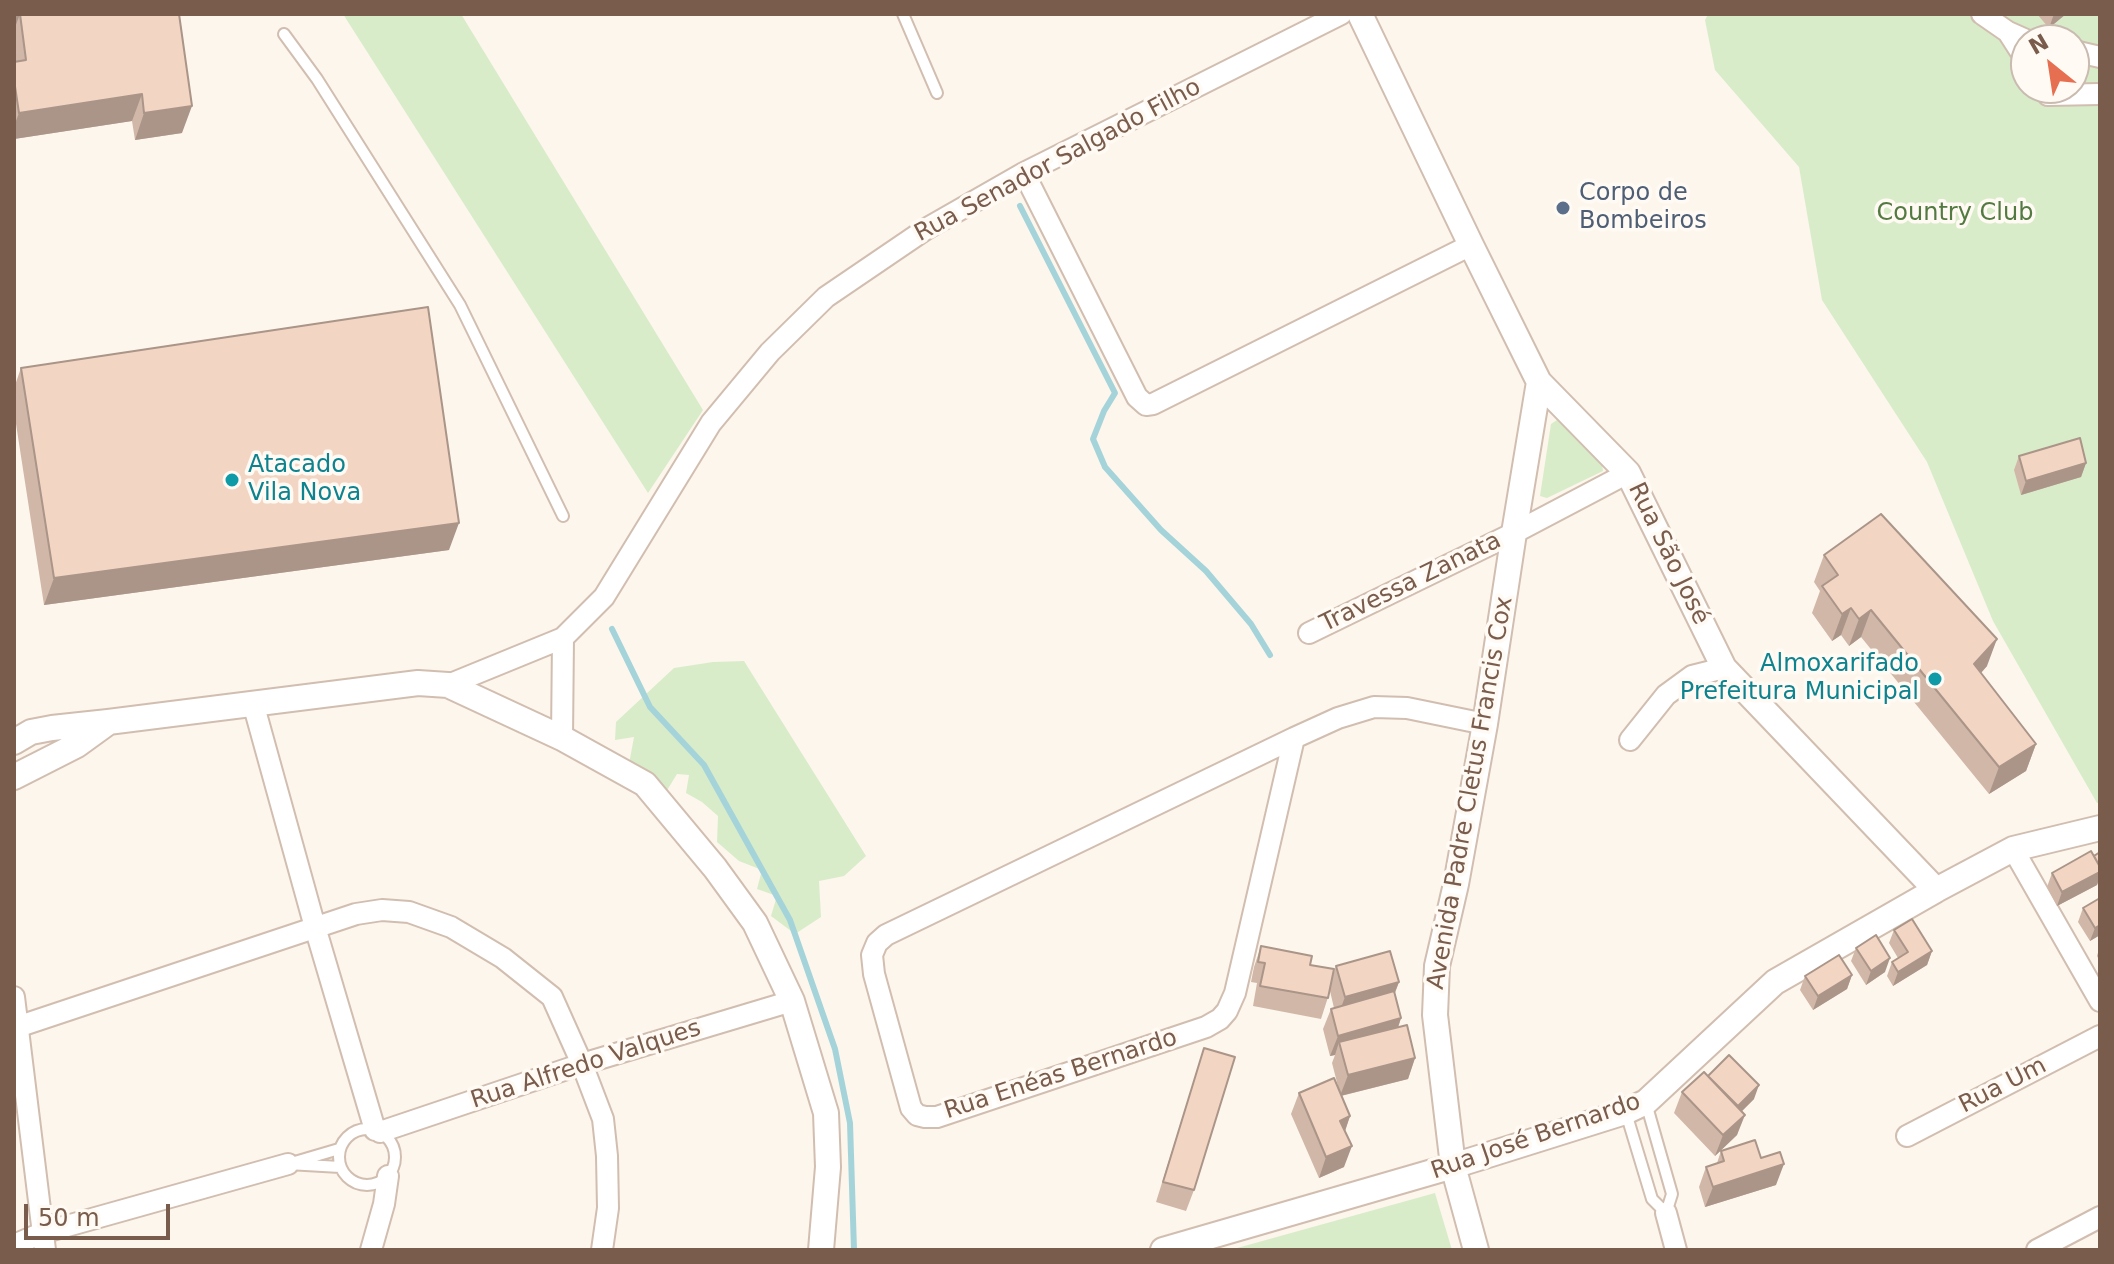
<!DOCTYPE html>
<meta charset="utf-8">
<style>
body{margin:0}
#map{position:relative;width:2114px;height:1264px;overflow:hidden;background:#fdf6ec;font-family:"DejaVu Sans",sans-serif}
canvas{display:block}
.frame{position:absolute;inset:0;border:16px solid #7a5c4d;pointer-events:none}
.north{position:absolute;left:2010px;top:24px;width:80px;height:80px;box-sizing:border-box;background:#fffaf3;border:2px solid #cabbb1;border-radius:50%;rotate:330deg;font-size:22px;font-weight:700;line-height:32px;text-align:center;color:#7a5c4d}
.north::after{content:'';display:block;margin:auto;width:28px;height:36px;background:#e76f51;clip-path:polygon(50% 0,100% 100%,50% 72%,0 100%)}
.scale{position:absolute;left:24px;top:1204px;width:146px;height:36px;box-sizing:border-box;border:4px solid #7a5c4d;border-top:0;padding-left:10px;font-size:24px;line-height:28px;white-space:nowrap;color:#7a5c4d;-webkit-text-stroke:6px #fffaf3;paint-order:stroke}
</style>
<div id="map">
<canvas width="2114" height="1264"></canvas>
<div class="frame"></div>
<div class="north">N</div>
<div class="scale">50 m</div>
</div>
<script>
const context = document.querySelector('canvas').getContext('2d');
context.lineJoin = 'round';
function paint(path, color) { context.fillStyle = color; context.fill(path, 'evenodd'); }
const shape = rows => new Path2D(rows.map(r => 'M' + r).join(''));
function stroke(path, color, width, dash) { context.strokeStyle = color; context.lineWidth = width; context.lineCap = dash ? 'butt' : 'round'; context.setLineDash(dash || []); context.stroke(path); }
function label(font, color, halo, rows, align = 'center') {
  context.font = font + ' "DejaVu Sans",sans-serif'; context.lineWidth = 7; context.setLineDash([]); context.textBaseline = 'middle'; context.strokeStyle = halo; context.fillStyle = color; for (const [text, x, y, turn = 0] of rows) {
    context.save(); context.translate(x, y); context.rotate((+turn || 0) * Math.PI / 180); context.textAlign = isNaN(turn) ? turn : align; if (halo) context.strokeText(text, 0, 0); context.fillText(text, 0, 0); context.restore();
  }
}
paint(shape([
 [343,14,461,14,703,410,648,493],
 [1708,14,2100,14,2100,803,2097,803,1993,621,1927,462,1822,300,1799,167,1715,70,1705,20],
 [2026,40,2074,40,2074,88,2026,88],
 [1557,420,1602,464,1603,471,1547,498,1540,496,1551,424],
 [744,661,866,856,844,876,819,881,821,917,795,934,771,916,777,896,757,889,762,870,739,861,717,842,718,816,702,802,686,793,689,775,677,774,666,792,629,764,634,737,615,740,616,722,674,668,713,662],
 [1435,1193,1452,1250,1230,1250]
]), '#d8ecc9');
stroke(shape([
 [1020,206,1115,393,1104,411,1093,439,1105,467,1161,530,1206,571,1251,624,1270,655],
 [612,629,650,707,704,765,790,920,835,1049,850,1123,854,1250]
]), '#a5d3da', 6);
const service = shape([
 [903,14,937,93],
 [284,34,317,79,460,305,563,516],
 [1626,1113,1652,1199,1666,1213,1672,1194,1646,1103],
 '339 1157a28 28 0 1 1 56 0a28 28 0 1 1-56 0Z',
 [339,1149,288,1164,340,1167]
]);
const minor = shape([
 [1982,14,2008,32,2026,40],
 [2008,32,2026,60],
 [2074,51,2100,57],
 [2044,88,2048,95,2100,94],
 [1024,173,1137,397,1146,405,1153,404,1471,245],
 [1309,633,1514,533,1628,473],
 [563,638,604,597,711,423,770,352,826,297,926,229,1024,173,1341,14],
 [448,685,563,638,562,738],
 [253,703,315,927,375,1130],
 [1294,738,1235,993,1227,1011,1220,1019,1206,1027,937,1117,925,1117,917,1115,911,1108,874,974,872,955,877,943,886,935,1294,738,1338,718,1374,707,1407,708,1485,724],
 [1630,740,1666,695,1692,676,1724,668],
 [2013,849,2100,1001],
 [14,997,45,1250],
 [14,1028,356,914,382,910,409,912,451,927,503,958,552,997,582,1064,603,1119,607,1156,608,1208,602,1250],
 [380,1132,582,1064,792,1001],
 [1907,1136,2100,1036],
 [1666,1213,1676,1250],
 [14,1245,42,1233,288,1164],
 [371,1250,384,1204,388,1176],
 [2037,1250,2100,1217]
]);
const tertiary = shape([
 [1360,14,1471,245,1539,382,1628,473,1724,668,1936,890],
 [14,742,31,732,52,728,108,722,418,683,448,685,562,738,645,784,715,868,755,923,792,1001,826,1113,828,1167,821,1250],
 [14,777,77,745,106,724],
 [1163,1250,1453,1166,1625,1112,1646,1102,1775,982,1936,890,2013,849,2100,828],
 [1476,1250,1453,1166,1435,1015,1437,966,1456,884,1485,724,1514,533,1539,382]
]);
stroke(service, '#d1beb0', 14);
stroke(minor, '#d1beb0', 24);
stroke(tertiary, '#d1beb0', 28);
stroke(service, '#fff', 10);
stroke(minor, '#fff', 20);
stroke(tertiary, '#fff', 24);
paint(shape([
 [14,14,179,14,182,133,135,140,132,121,14,139],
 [2037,14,2066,14,2049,28],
 [21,368,449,550,44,605,14,411,14,388],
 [2019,456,2086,463,2081,477,2021,495,2014,470],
 [1824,555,1987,666,1981,673,2036,744,2026,771,1989,794,1861,637,1849,646,1841,635,1832,641,1812,613,1820,591,1814,582],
 [2100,852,2100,883,2099,883,2098,882,2097,885,2057,906,2047,887,2052,873],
 [2100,898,2100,935,2090,941,2078,922,2083,908],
 [1894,930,1932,951,1927,965,1893,986,1887,976,1892,962,1898,958,1889,943],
 [1261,946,1333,975,1336,966,1399,982,1395,993,1401,1018,1398,1028,1415,1058,1408,1079,1341,1096,1350,1116,1345,1131,1344,1167,1319,1178,1291,1114,1299,1093,1339,1090,1332,1063,1335,1055,1330,1056,1323,1029,1331,1009,1334,1008,1330,991,1321,1019,1253,1006,1257,983,1251,982,1254,967],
 [1856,948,1885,972,1866,985,1851,961],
 [2099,949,2100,949,2100,962,2097,956],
 [1852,975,1847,989,1813,1010,1800,990,1805,976],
 [1204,1048,1194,1190,1186,1211,1156,1202],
 [1708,1076,1754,1099,1742,1111,1737,1135,1715,1156,1674,1113,1682,1092],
 [1721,1151,1761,1158,1776,1185,1705,1207,1699,1187,1706,1167,1717,1163]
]), '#d1b7a8');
paint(shape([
 [20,14,14,30,14,15],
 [2054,14,2066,14,2049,28],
 [142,94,132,121,14,139,14,126,19,113],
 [192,106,182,133,135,140,144,113],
 [2086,463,2081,477,2021,495,2026,481],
 [459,523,449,550,44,605,54,578],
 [1851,608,1841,635,1832,641,1842,614],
 [1871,610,1861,637,1849,646,1859,619],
 [1997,639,1987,666,1965,691,1974,664],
 [2036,744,2026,771,1989,794,1999,767],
 [2100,872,2100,877,2097,885,2057,906,2062,892],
 [2100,925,2100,935,2090,941,2095,928],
 [1932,951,1927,965,1893,986,1898,972],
 [1890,958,1885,972,1866,985,1871,971],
 [1852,975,1847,989,1813,1010,1818,996],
 [1399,982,1391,1002,1337,1018,1345,997],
 [1401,1018,1394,1039,1339,1042,1335,1055,1330,1056,1338,1036],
 [1415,1058,1408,1079,1340,1096,1348,1075],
 [1759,1085,1754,1099,1733,1120,1738,1106],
 [1745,1115,1737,1135,1715,1156,1723,1135],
 [1350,1116,1343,1137,1340,1121],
 [1352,1146,1344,1167,1319,1178,1326,1157],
 [1784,1164,1776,1185,1705,1207,1713,1187]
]), '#aa9588');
const building = shape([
 [14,14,179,14,192,106,144,113,142,94,19,113,14,80,14,62,26,60,20,14,14,15,14,14],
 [428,307,459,523,54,578,21,368,428,307],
 [2080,438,2086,463,2026,481,2019,456,2080,438],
 [1881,514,1997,639,1974,664,2036,744,1999,767,1871,610,1859,619,1851,608,1842,614,1822,586,1838,575,1824,555,1881,514],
 [2091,851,2100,867,2100,872,2062,892,2052,873,2091,851],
 [2100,852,2100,867,2094,856,2100,852],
 [2100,898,2100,925,2095,928,2083,908,2100,898],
 [1912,919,1932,951,1898,972,1892,962,1908,952,1894,930,1912,919],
 [1876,935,1890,958,1871,971,1856,948,1876,935],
 [1261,946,1312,956,1310,965,1334,969,1328,998,1260,986,1265,963,1258,962,1261,946],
 [1390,951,1399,982,1345,997,1336,966,1390,951],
 [1839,955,1852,975,1818,996,1805,976,1839,955],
 [1394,991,1401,1018,1338,1036,1331,1009,1394,991],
 [1407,1025,1415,1058,1348,1075,1339,1042,1407,1025],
 [1204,1048,1235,1057,1194,1190,1163,1182,1204,1048],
 [1729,1055,1759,1085,1738,1106,1708,1076,1729,1055],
 [1704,1072,1745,1115,1723,1135,1682,1092,1704,1072],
 [1334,1078,1350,1116,1340,1121,1352,1146,1326,1157,1299,1093,1334,1078],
 [1755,1140,1761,1158,1780,1152,1784,1164,1713,1187,1706,1167,1724,1161,1721,1151,1755,1140]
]);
paint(building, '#f3d5c3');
stroke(building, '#aa9588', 2);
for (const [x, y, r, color] of [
 [1563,208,8,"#5c6f8a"],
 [232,480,8,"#0f9aa8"],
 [1935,679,8,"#0f9aa8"]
]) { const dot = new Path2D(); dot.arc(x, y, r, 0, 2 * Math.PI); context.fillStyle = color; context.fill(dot); stroke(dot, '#fffaf3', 3); }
label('24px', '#7a5c4d', '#fffaf3', [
 ["Rua Senador Salgado Filho",1058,161,-28],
 ["Rua São José",1668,554,64],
 ["Travessa Zanata",1411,583,-26],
 ["Avenida Padre Cletus Francis Cox",1471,793,-80],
 ["Rua Alfredo Valques",586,1065,-18],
 ["Rua Enéas Bernardo",1061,1075,-18],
 ["Rua Um",2003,1086,-27],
 ["Rua José Bernardo",1536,1137,-19]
]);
label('24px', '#4e5e75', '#fffaf3', [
 ["Corpo de",1579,194],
 ["Bombeiros",1579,222]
], 'left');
label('24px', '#537a41', '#fffaf3', [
 ["Country Club",1955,214]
]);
label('24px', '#0d838f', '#fffaf3', [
 ["Atacado",248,466],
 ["Vila Nova",248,494],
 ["Almoxarifado",1919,665,"right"],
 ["Prefeitura Municipal",1919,693,"right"]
], 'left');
</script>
